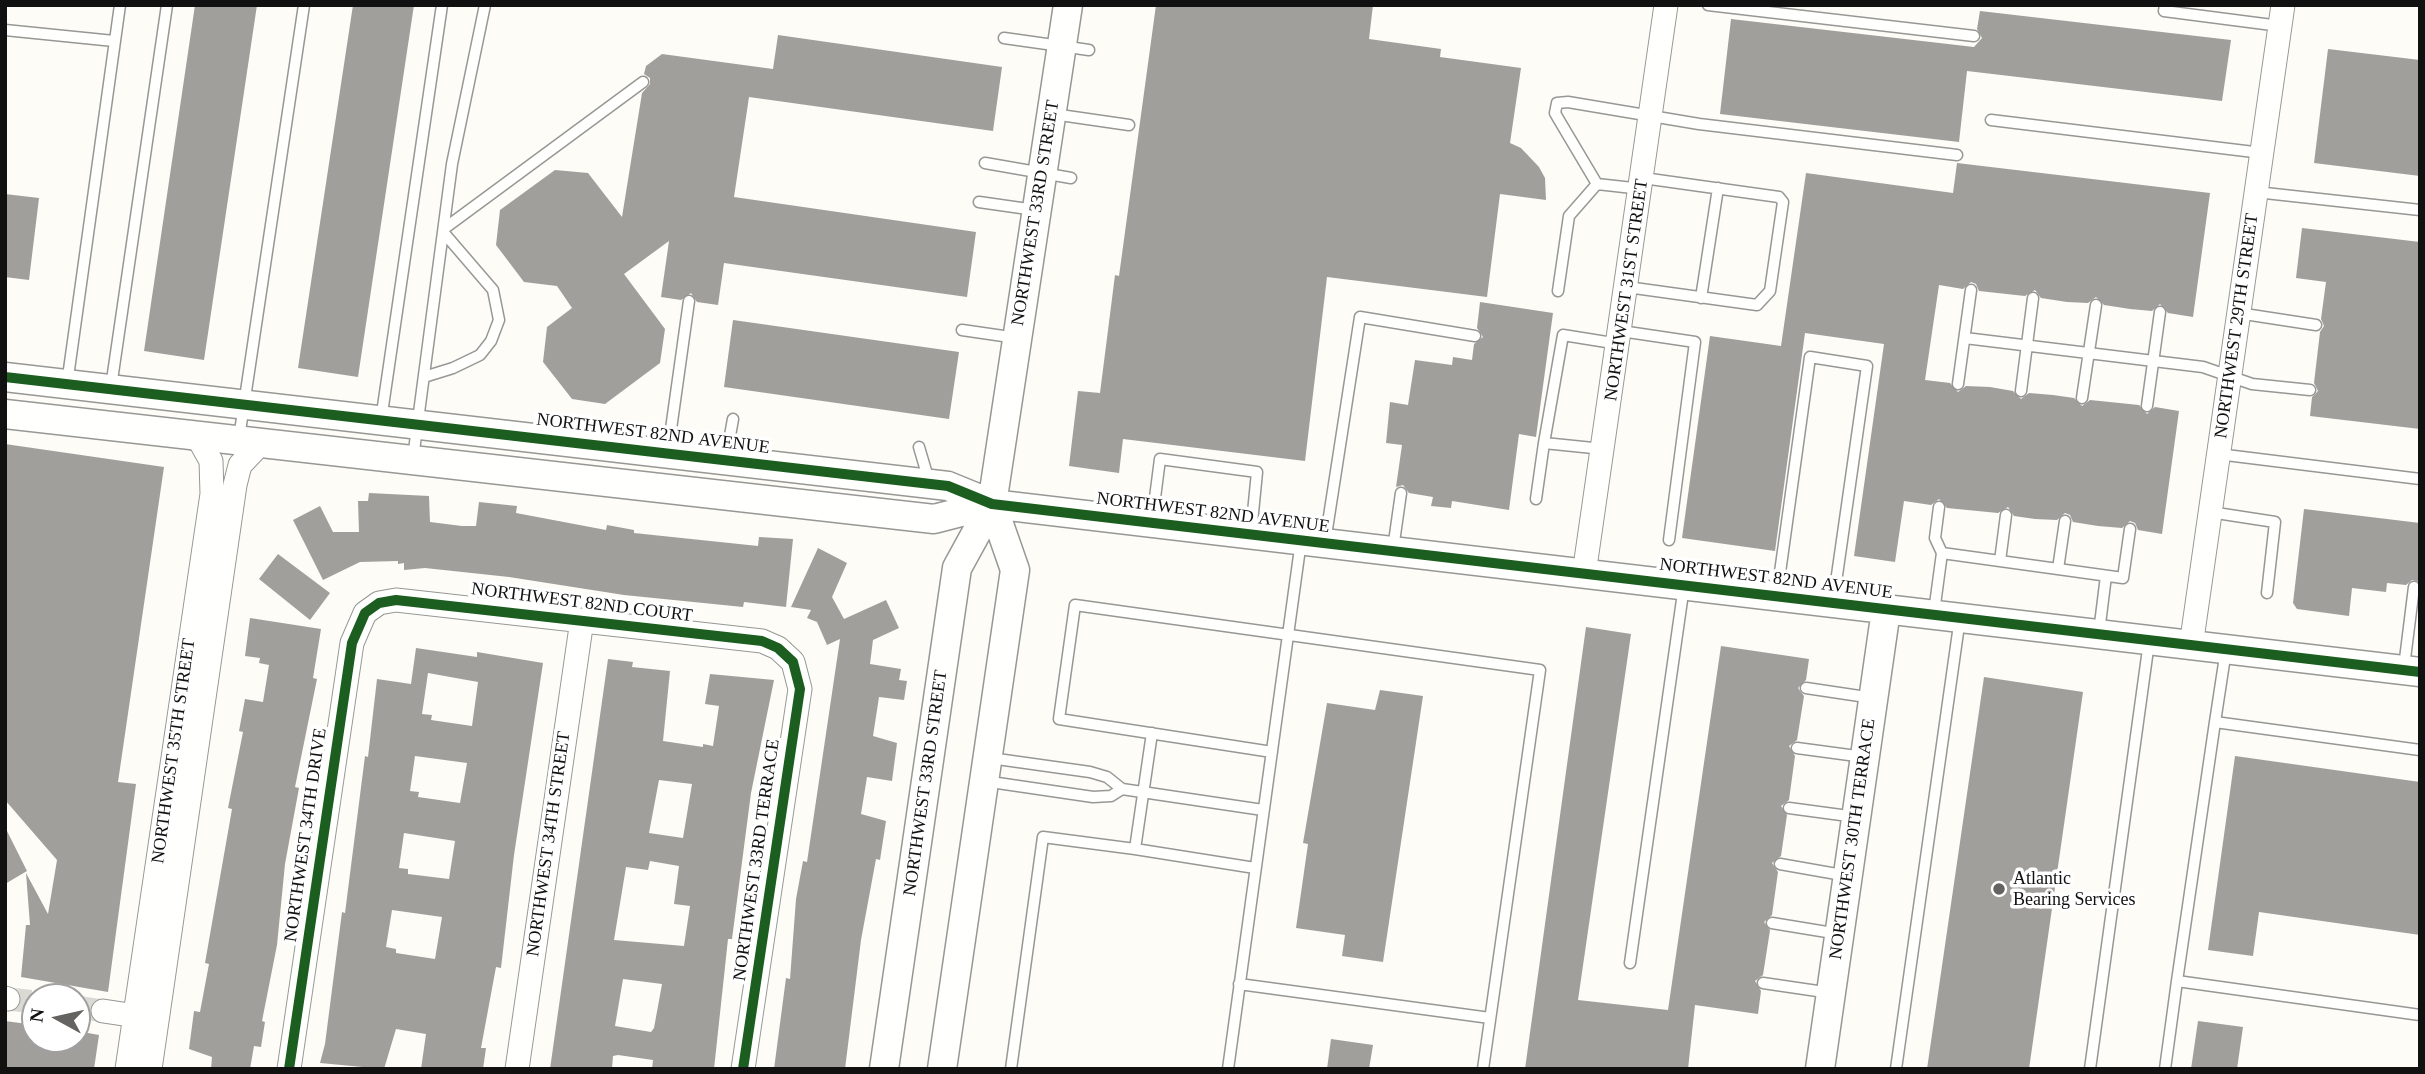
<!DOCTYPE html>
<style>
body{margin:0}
#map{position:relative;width:2425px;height:1074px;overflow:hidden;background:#fdfcf7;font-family:Georgia,serif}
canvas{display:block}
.frame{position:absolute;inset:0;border:7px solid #111;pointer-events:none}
.north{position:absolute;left:21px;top:983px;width:70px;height:70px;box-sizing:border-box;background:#fff;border:2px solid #a0a0a0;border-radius:50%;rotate:278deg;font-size:19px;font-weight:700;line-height:28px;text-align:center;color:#111}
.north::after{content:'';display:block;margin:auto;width:24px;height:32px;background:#646362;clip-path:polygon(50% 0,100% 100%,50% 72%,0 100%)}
</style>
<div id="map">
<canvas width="2425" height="1074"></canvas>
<div class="frame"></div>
<div class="north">N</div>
</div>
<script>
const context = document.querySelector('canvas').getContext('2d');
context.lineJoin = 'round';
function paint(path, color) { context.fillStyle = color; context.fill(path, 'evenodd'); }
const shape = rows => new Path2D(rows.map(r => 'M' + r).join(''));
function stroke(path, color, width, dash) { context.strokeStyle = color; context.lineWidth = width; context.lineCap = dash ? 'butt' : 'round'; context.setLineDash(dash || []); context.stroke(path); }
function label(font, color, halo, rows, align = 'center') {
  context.font = font + ' Georgia,serif'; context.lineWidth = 7; context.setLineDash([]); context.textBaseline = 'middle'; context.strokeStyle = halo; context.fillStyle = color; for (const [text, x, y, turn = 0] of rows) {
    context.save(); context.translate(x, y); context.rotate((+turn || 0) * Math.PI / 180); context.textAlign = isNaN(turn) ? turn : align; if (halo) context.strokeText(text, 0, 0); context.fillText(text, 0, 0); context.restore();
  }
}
paint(shape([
 [195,5,257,5,204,360,144,351],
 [353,5,414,5,358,377,298,368],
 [1156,5,1373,5,1369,39,1441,49,1440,57,1521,68,1510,143,1521,148,1539,167,1545,178,1546,200,1500,194,1487,297,1327,277,1305,461,1123,439,1119,473,1069,466,1078,391,1100,393,1115,275,1119,276],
 [1980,11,2231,40,2222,101,1967,71,1959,142,1720,114,1731,19,1974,47,1982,38,1977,29],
 [778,35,1002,67,993,131,749,97,734,197,976,232,967,297,724,263,718,305,697,302,691,293,681,300,661,297,669,241,624,274,665,329,660,363,605,404,572,399,543,362,547,327,572,308,557,286,524,282,496,245,500,210,555,170,588,173,622,217,642,93,650,84,650,78,644,74,646,66,662,54,773,69],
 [2328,49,2420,60,2420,176,2314,163],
 [1957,163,2210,193,2193,317,2168,313,2160,304,2152,311,2130,309,2104,305,2096,297,2088,303,2067,302,2041,298,2035,290,2025,296,1979,291,1976,284,1971,282,1963,289,1939,285,1925,380,1950,383,1958,392,1966,386,1990,387,2013,391,2021,399,2029,393,2053,395,2074,398,2082,406,2090,400,2139,405,2147,414,2155,407,2179,411,2162,534,2138,530,2135,523,2130,521,2122,528,2098,526,2073,522,2070,515,2065,513,2057,520,2035,519,2014,516,2008,507,1998,513,1947,508,1939,499,1931,505,1904,501,1895,562,1854,556,1884,344,1805,333,1775,551,1682,538,1710,336,1781,346,1806,173,1953,193],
 [5,194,39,198,29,280,5,277],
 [2302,228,2420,242,2420,429,2310,416,2312,397,2318,391,2314,383,2320,332,2324,326,2321,319,2326,282,2296,278],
 [1480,302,1553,313,1536,437,1519,434,1509,510,1452,501,1451,508,1431,506,1433,497,1409,493,1403,485,1396,487,1402,445,1386,443,1390,402,1408,405,1415,360,1452,365,1453,357,1472,360,1474,344,1483,337,1477,328],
 [733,320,959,352,949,419,724,387],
 [5,444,164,467,118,782,136,784,108,992,21,977,26,925,30,925,26,873,48,914,57,860,5,800],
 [369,493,429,496,430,522,462,526,476,526,479,502,517,506,516,513,606,530,607,525,634,530,634,533,758,546,759,537,793,539,786,607,744,602,743,607,624,595,509,577,425,568,404,570,404,563,398,564,398,561,360,562,323,580,293,520,320,506,333,532,359,532,358,501,368,501],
 [2304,509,2420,523,2420,582,2412,580,2406,585,2387,583,2386,592,2352,588,2349,616,2297,609,2293,603],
 [818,548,847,563,832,597,844,619,886,600,899,628,873,640,870,664,901,669,899,680,907,681,904,700,879,697,873,736,897,743,892,781,867,777,861,814,886,821,880,860,876,859,861,940,845,1069,774,1069,786,978,790,979,796,899,803,861,807,862,840,639,827,645,817,622,807,618,811,610,791,607],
 [278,554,330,593,310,620,259,579],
 [250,618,321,629,313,678,317,679,295,787,299,788,285,864,277,945,262,1021,265,1022,261,1047,254,1046,250,1069,211,1069,212,1057,189,1049,194,1011,200,1012,209,964,205,963,232,809,228,808,243,732,239,731,245,699,263,702,269,665,259,663,260,658,245,656],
 [1586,627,1631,634,1578,1000,1668,1010,1721,646,1809,659,1806,680,1798,688,1804,696,1797,740,1789,746,1795,756,1789,800,1781,806,1787,815,1781,856,1772,863,1778,872,1772,915,1764,922,1770,930,1763,975,1755,981,1761,991,1758,1014,1695,1005,1688,1069,1525,1069],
 [416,648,477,657,477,652,543,663,514,855,501,968,496,967,481,1048,486,1048,483,1069,421,1069,426,1034,396,1029,384,1069,320,1063,325,1044,342,912,345,913,365,756,368,757,377,679,411,684],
 [428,673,478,682,472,726,431,720,432,715,422,714],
 [415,756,467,763,460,803,418,797,419,792,410,791],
 [404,833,455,841,449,879,408,874,408,869,399,868],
 [392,910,442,917,435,959,396,953,396,949,386,947],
 [608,659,633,662,632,667,670,671,663,741,703,747,703,744,713,746,719,706,705,704,710,674,774,680,751,793,732,939,728,939,714,1069,652,1069,653,1060,618,1055,613,1056,612,1069,550,1069],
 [659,780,692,784,683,838,649,833],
 [650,861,679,866,674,904,690,906,684,946,614,940,626,867,648,870],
 [623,979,662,984,654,1028,651,1032,615,1026],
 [1984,677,2083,692,2029,1069,1927,1069],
 [1380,690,1423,696,1383,962,1342,956,1345,935,1296,928,1308,844,1303,843,1327,703,1375,710],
 [2235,756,2420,782,2420,935,2259,912,2253,956,2208,950],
 [5,827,27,871,5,884],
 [5,1021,35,1025,35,1039,77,1039,77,1031,99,1035,94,1069,5,1069],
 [2198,1021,2243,1027,2237,1069,2191,1069],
 [1331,1039,1373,1045,1369,1069,1327,1069]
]), '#a19f9c');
stroke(shape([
 [8,999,35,1002],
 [77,1007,103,1011]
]), '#dad9d4', 23, [23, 11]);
const service = shape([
 [1708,5,1974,36],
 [2165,5,2164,11,2280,26],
 [5,30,114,41],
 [1004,38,1089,50],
 [1053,114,1129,125],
 [1991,120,2262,153],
 [985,163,1071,178],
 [1642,189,1597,184,1559,120,1555,113,1557,103,1568,102,1699,124,1957,155],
 [2256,192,2420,210],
 [979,202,1035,210],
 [445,228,643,82],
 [1627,287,1757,305,1770,291,1783,202,1779,197,1643,178],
 [1558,291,1569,216,1597,184],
 [1701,298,1718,188],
 [2238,313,2316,325],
 [962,330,1017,338],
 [1621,331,1695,342,1669,540],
 [1965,338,2203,367,2252,384,2310,390],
 [424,377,453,368,480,355,491,341,499,320,493,290,444,233],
 [67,384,120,5],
 [1958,384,1971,290],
 [111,387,167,5],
 [2021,391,2033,298],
 [2082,398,2096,305],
 [2147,406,2160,312],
 [381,420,442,5],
 [239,438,304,5],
 [1544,443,1563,335,1619,344],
 [919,447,929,481],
 [658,450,671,429,689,301],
 [2218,454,2420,479],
 [413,458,452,164,485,5],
 [726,458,733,419],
 [1536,499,1544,443,1603,449],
 [1939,507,1935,538,1942,553],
 [2210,512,2275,522,2267,593],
 [1152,521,1160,459,1257,472,1251,533],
 [1325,542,1360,317,1475,336],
 [1393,549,1401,493],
 [2000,561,2006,515],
 [2058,569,2065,521],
 [1777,594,1810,357,1867,366,1833,603],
 [1934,612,1942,553,2123,578,2130,529],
 [2099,632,2106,576],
 [2226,650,2215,722,2420,750],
 [2404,667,2414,587],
 [1806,688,1873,698],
 [1797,748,1864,757],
 [1272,752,1059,719,1075,605,1540,670,1483,1069],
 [990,758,1090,772,1107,777,1122,789,1263,810],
 [984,781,1093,797,1111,796,1122,789],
 [1789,808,1856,817],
 [1135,849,1255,868],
 [1780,864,1848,876],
 [1772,923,1839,934],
 [1630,963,1684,586],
 [2177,981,2215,722],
 [1763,983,1831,993],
 [1239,984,1490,1018],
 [1011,1069,1043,837,1135,849,1152,733],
 [1228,1069,1301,541],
 [1896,1069,1960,618],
 [2090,1069,2149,642],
 [2165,1069,2177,981,2420,1015]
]);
const minor = shape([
 [1584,574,1666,5],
 [2191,646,2283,5],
 [5,998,8,999],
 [103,1011,150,1018],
 [127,1069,212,494,211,461,197,436],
 [150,1069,235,485,240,465,261,443],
 [289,1069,352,643,365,613,379,603,396,600,762,641,778,648,793,662,800,689,743,1069],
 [517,1069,582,620]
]);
const tertiary = shape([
 [5,377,948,486,992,504,2420,672],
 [5,414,934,519,992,504],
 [884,1069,957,568,992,504,1068,5],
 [942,1069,1015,570,992,504],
 [1820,1069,1886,610]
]);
stroke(service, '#979795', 13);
stroke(minor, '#979795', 25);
stroke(tertiary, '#979795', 31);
stroke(service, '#fffffe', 10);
stroke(minor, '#fffffe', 23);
stroke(tertiary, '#fffffe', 28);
stroke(shape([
 [5,377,948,486,992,504,2420,672],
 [289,1069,352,643,365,613,379,603,396,600,762,641,778,648,793,662,800,689,743,1069]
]), '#1b5e20', 10);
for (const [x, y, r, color] of [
 [1999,889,7,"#646362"]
]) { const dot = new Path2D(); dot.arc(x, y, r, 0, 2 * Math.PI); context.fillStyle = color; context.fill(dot); stroke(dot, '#fff', 2.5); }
label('18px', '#111', '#fff', [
 ["NORTHWEST 33RD STREET",1036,213,-81],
 ["NORTHWEST 31ST STREET",1627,290,-82],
 ["NORTHWEST 29TH STREET",2237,326,-82],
 ["NORTHWEST 82ND AVENUE",653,434,7],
 ["NORTHWEST 82ND AVENUE",1213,513,7],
 ["NORTHWEST 82ND AVENUE",1776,579,7],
 ["NORTHWEST 82ND COURT",582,603,7],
 ["NORTHWEST 35TH STREET",174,751,-82],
 ["NORTHWEST 33RD STREET",926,783,-82],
 ["NORTHWEST 34TH DRIVE",306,835,-82],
 ["NORTHWEST 30TH TERRACE",1853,839,-82],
 ["NORTHWEST 34TH STREET",549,844,-82],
 ["NORTHWEST 33RD TERRACE",757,860,-82]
]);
label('18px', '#111', '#fff', [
 ["Atlantic",2013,879],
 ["Bearing Services",2013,900]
], 'left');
</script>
